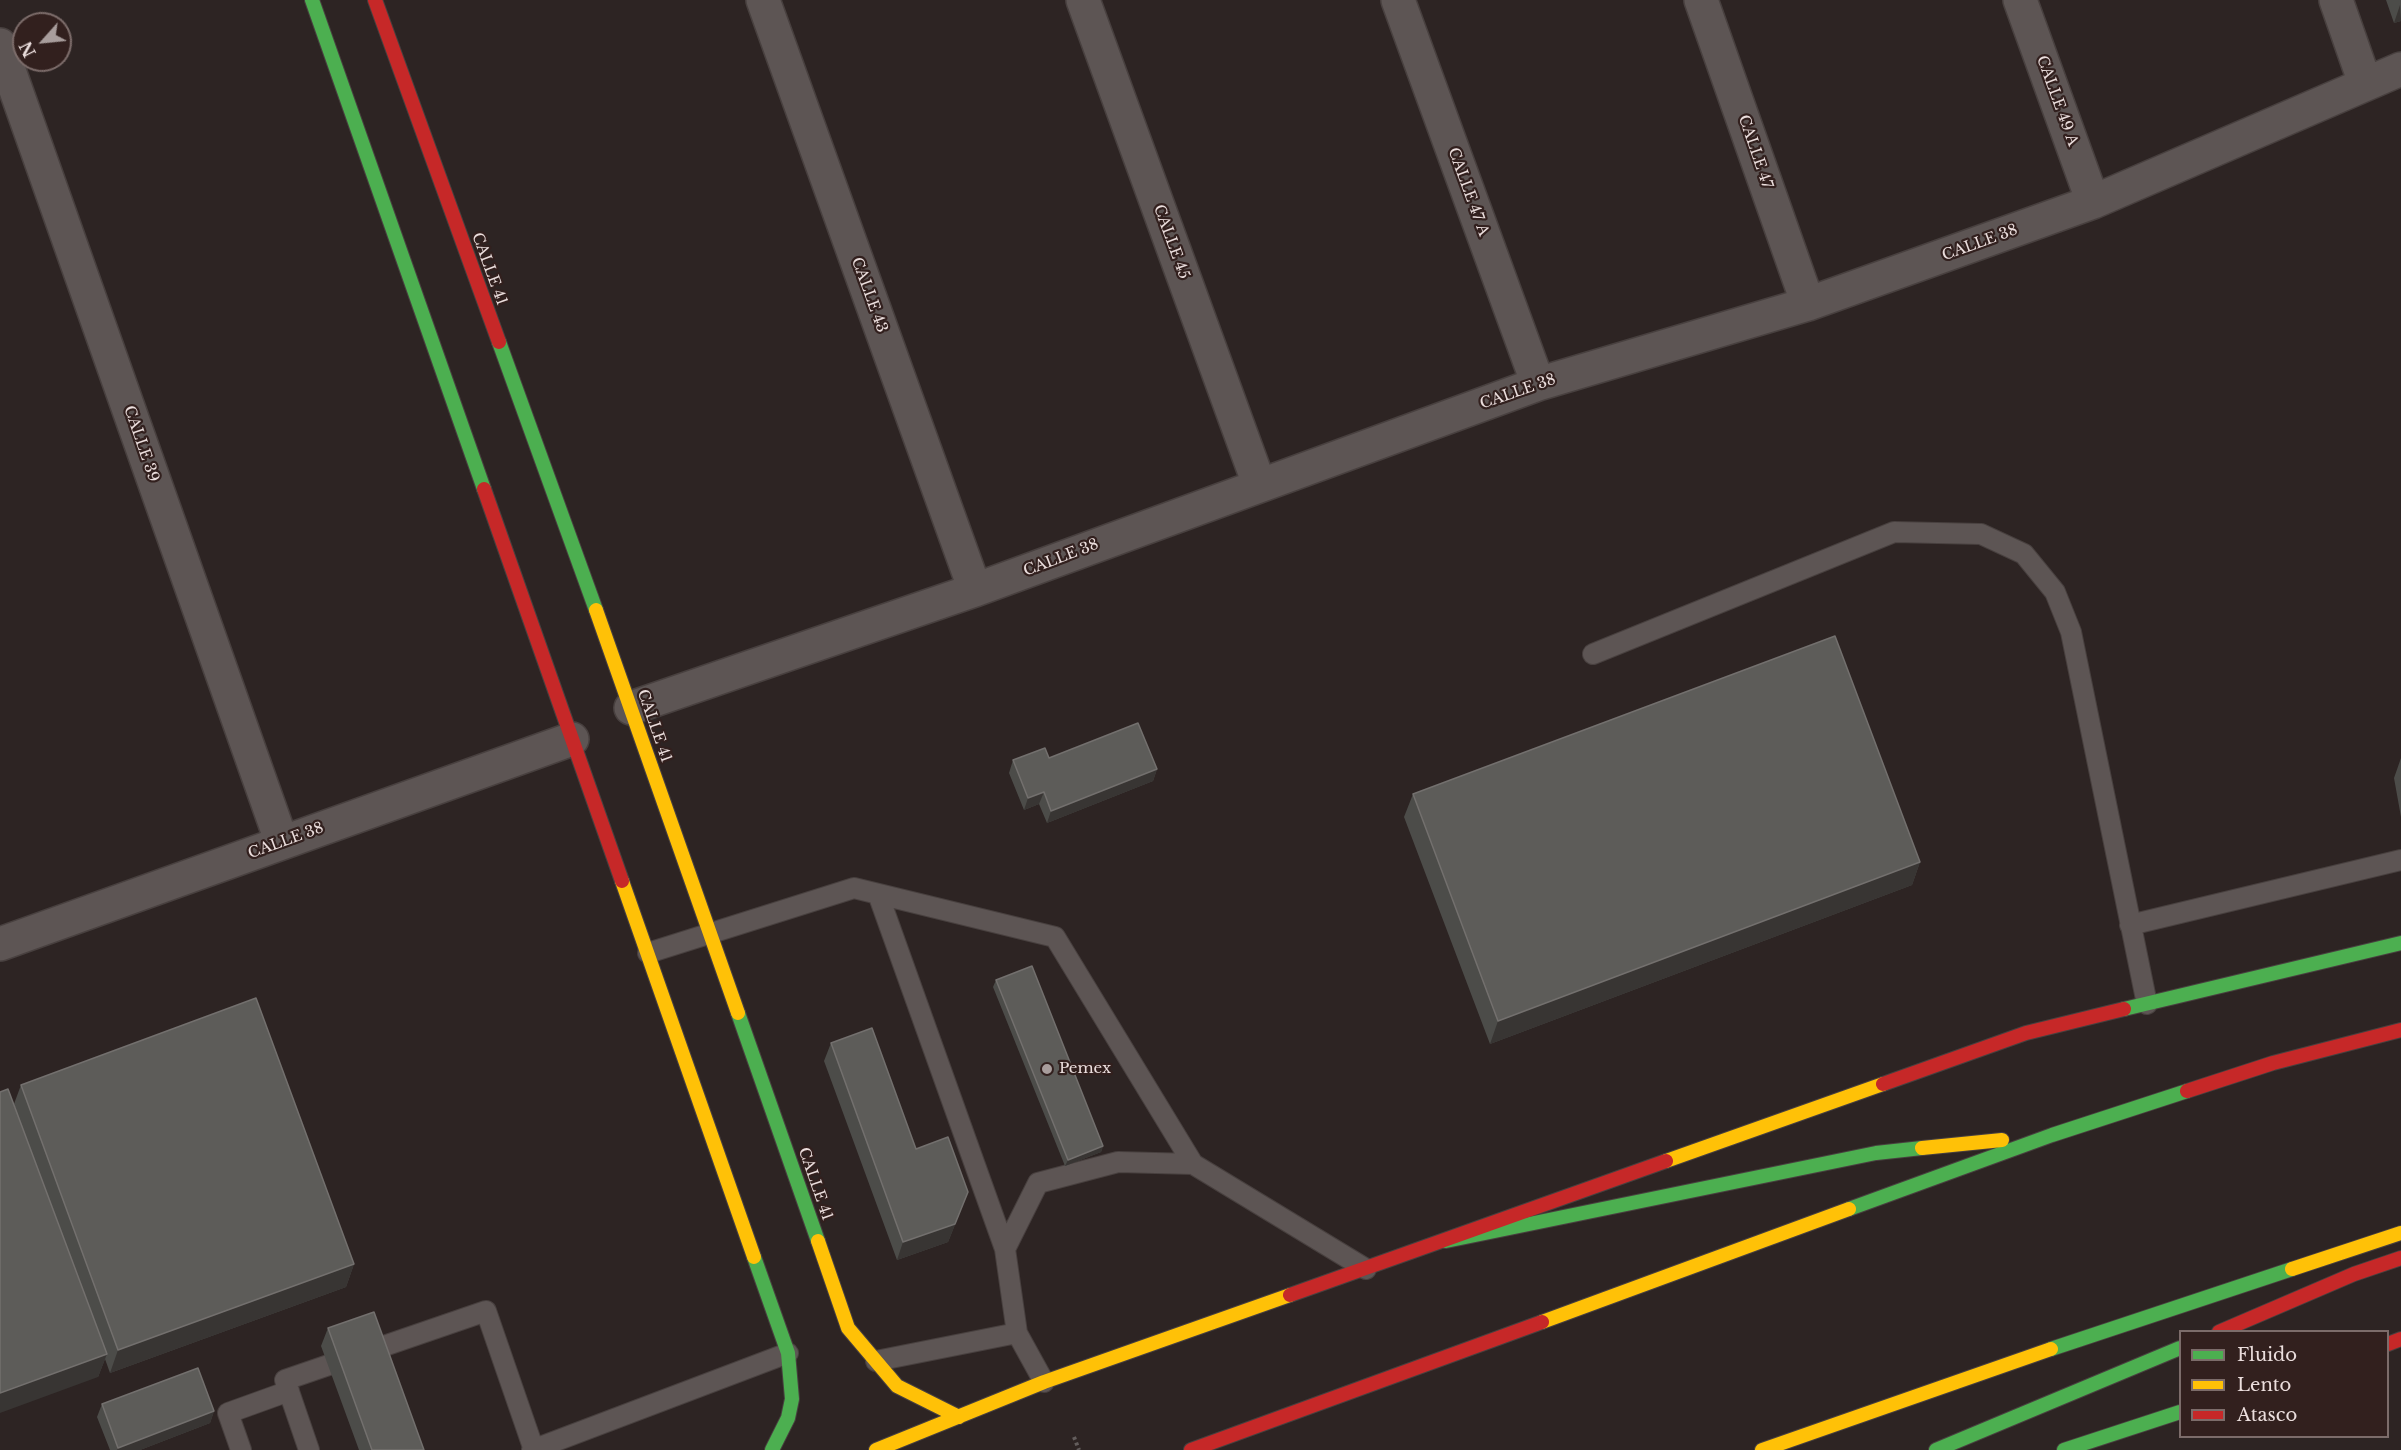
<!DOCTYPE html>
<style>
body{margin:0}
#map{position:relative;width:2401px;height:1450px;overflow:hidden;background:#2d2423;font-family:"Libre Baskerville",serif}
canvas{display:block}
.legend{position:absolute;left:2179px;top:1330px;width:210px;height:108px;box-sizing:border-box;background:#32201e;border:2px solid #7c6c6a;margin:0;padding:8px 10px;list-style:none;font-size:18px;color:#ebdedd}
.legend li{display:flex;align-items:center;gap:12px;height:30px}
.legend b{width:30px;border:2px solid #7c6c6a}
.north{position:absolute;left:12px;top:12px;width:60px;height:60px;box-sizing:border-box;background:#32201e;border:2px solid #7c6c6a;border-radius:50%;rotate:243deg;font-size:16px;font-weight:700;line-height:24px;text-align:center;color:#ebdedd}
.north::after{content:'';display:block;margin:auto;width:21px;height:27px;background:#a89d9c;clip-path:polygon(50% 0,100% 100%,50% 72%,0 100%)}
</style>
<div id="map">
<canvas width="2401" height="1450"></canvas>
<ul class="legend">
<li><b style="height:8px;background:#4caf50"></b>Fluido</li>
<li><b style="height:8px;background:#ffc107"></b>Lento</li>
<li><b style="height:8px;background:#c62828"></b>Atasco</li>
</ul>
<div class="north">N</div>
</div>
<script>
const context = document.querySelector('canvas').getContext('2d');
context.lineJoin = 'round';
const shape = rows => new Path2D(rows.map(r => 'M' + r).join(''));
function stroke(path, color, width, dash) { context.strokeStyle = color; context.lineWidth = width; context.lineCap = dash ? 'butt' : 'round'; context.setLineDash(dash || []); context.stroke(path); }
function paint(path, color) { context.fillStyle = color; context.fill(path, 'evenodd'); }
function label(font, color, halo, rows, align = 'center') {
  context.font = font + ' "Libre Baskerville",serif'; context.lineWidth = 4.5; context.setLineDash([]); context.textBaseline = 'middle'; context.strokeStyle = halo; context.fillStyle = color; for (const [text, x, y, turn = 0] of rows) {
    context.save(); context.translate(x, y); context.rotate((+turn || 0) * Math.PI / 180); context.textAlign = isNaN(turn) ? turn : align; if (halo) context.strokeText(text, 0, 0); context.fillText(text, 0, 0); context.restore();
  }
}
const lane = shape([
 [1593,654,1894,532,1981,534,2024,554,2055,592,2071,632,2147,1004],
 [878,894,1005,1249],
 [2130,925,2401,860],
 [648,953,854,888,1055,937,1193,1164],
 [876,1361,1017,1333],
 [1044,1382,1017,1333,1005,1249,1038,1183,1118,1162,1193,1164,1366,1269],
 [241,1450,228,1413,289,1391],
 [309,1450,285,1380,486,1311,534,1450],
 [532,1450,788,1353]
]);
const street = shape([
 [763,0,975,590],
 [1083,0,1259,484],
 [1398,0,1538,384],
 [1701,0,1808,304],
 [2020,0,2093,202],
 [2336,0,2365,83],
 [0,45,282,843],
 [631,708,975,590,1538,384,1808,304,2093,202,2401,69],
 [0,944,572,739]
]);
const fast = shape([
 [312,0,484,489],
 [499,342,596,610],
 [2124,1009,2401,943],
 [738,1013,818,1241],
 [1849,1209,2052,1135,2187,1091],
 [1446,1241,1876,1153,1922,1148],
 [754,1257,788,1353,792,1399,788,1418,772,1450],
 [2051,1349,2292,1269],
 [1936,1450,2180,1348],
 [2064,1450,2180,1412]
]);
const slow = shape([
 [596,610,738,1013],
 [622,881,754,1257],
 [1922,1148,2002,1140],
 [1666,1161,1883,1084],
 [818,1241,848,1328,897,1386,959,1417],
 [2292,1269,2401,1233],
 [1542,1322,1849,1209],
 [876,1450,1044,1382,1290,1295],
 [1762,1450,2051,1349]
]);
const jam = shape([
 [375,0,499,342],
 [484,489,622,881],
 [1883,1084,2026,1033,2124,1009],
 [2187,1091,2273,1063,2401,1030],
 [1290,1295,1666,1161],
 [2219,1332,2354,1274,2401,1258],
 [2388,1344,2401,1339],
 [1191,1450,1542,1322]
]);
stroke(lane, '#48403f', 22);
stroke(street, '#48403f', 36);
stroke(fast, '#48403f', 16);
stroke(slow, '#48403f', 16);
stroke(jam, '#48403f', 16);
stroke(shape([
 [1074,1437,1079,1450]
]), '#635d5c', 4, [3, 3]);
stroke(lane, '#5d5554', 20);
stroke(street, '#5d5554', 33);
stroke(fast, '#4caf50', 14);
stroke(slow, '#ffc107', 14);
stroke(jam, '#c62828', 14);
paint(shape([
 [2386,0,2401,0,2401,21,2394,23],
 [1049,758,1157,769,1153,781,1047,823,1039,804,1024,810,1009,773,1013,760],
 [2401,758,2401,817,2394,778],
 [1413,794,1920,862,1912,885,1490,1044,1404,817],
 [996,980,1103,1146,1101,1152,1065,1166,993,987],
 [831,1043,916,1149,968,1192,948,1242,897,1260,824,1061],
 [21,1085,354,1264,346,1287,110,1373,105,1359,98,1377,14,1104],
 [328,1328,424,1450,359,1450,321,1346],
 [102,1404,214,1411,210,1423,140,1450,110,1450,97,1417]
]), '#4c4c49');
paint(shape([
 [2400,5,2401,21,2394,23],
 [1157,769,1153,781,1047,823,1051,811],
 [1044,792,1039,804,1024,810,1028,798],
 [1920,862,1912,885,1490,1044,1498,1021],
 [1103,1146,1101,1152,1065,1166,1068,1160],
 [968,1192,948,1242,897,1260,903,1242],
 [354,1264,346,1287,110,1373,118,1350],
 [107,1354,98,1377,0,1413,0,1393],
 [214,1411,210,1423,140,1450,117,1450,118,1448]
]), '#383533');
const building = shape([
 [1835,636,1920,862,1498,1021,1413,794,1835,636],
 [1138,723,1157,769,1051,811,1044,792,1028,798,1013,760,1045,748,1049,758,1138,723],
 [1032,966,1103,1146,1068,1160,996,980,1032,966],
 [256,998,354,1264,118,1350,21,1085,256,998],
 [872,1028,916,1149,948,1137,968,1192,955,1224,903,1242,831,1043,872,1028],
 [8,1089,107,1354,0,1393,0,1092,8,1089],
 [374,1312,424,1450,372,1450,328,1328,374,1312],
 [198,1368,214,1411,118,1448,102,1404,198,1368]
]);
paint(building, '#5d5c59');
stroke(building, '#73706e', 1.5);
for (const [x, y, r, color] of [
 [1047,1069,6,"#a89d9c"]
]) { const dot = new Path2D(); dot.arc(x, y, r, 0, 2 * Math.PI); context.fillStyle = color; context.fill(dot); stroke(dot, '#32201e', 2); }
label('15px', '#ebdedd', '#32201e', [
 ["CALLE 49 A",2057,101,70],
 ["CALLE 47",1755,152,71],
 ["CALLE 47 A",1468,192,70],
 ["CALLE 45",1171,242,70],
 ["CALLE 38",1980,243,-20],
 ["CALLE 41",489,269,70],
 ["CALLE 43",869,295,70],
 ["CALLE 38",1518,392,-19],
 ["CALLE 39",141,444,71],
 ["CALLE 38",1061,558,-21],
 ["CALLE 41",654,726,71],
 ["CALLE 38",286,841,-20],
 ["CALLE 41",815,1184,71]
]);
label('15px', '#ebdedd', '#32201e', [
 ["Pemex",1059,1069]
], 'left');
</script>
